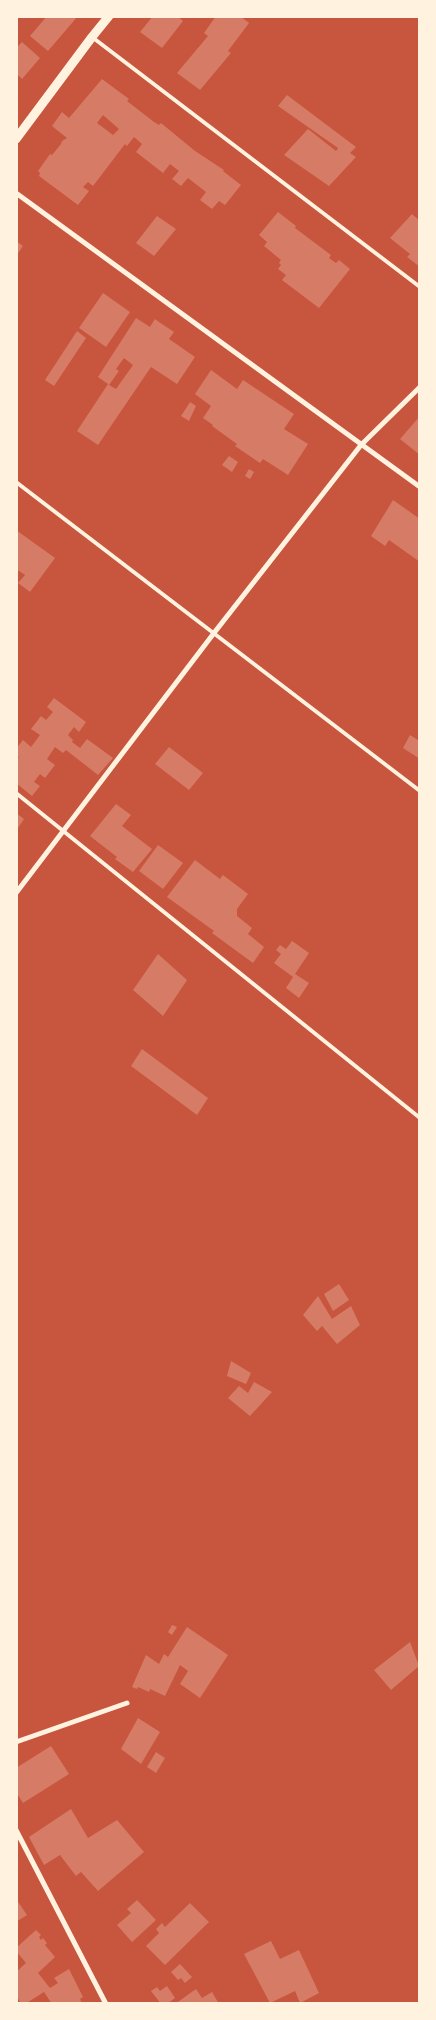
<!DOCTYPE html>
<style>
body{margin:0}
#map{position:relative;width:436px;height:2020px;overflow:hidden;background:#c8553d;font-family:"Asap Condensed",sans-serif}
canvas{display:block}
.frame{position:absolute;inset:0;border:18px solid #fff3e0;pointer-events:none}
</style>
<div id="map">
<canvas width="436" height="2020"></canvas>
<div class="frame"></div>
</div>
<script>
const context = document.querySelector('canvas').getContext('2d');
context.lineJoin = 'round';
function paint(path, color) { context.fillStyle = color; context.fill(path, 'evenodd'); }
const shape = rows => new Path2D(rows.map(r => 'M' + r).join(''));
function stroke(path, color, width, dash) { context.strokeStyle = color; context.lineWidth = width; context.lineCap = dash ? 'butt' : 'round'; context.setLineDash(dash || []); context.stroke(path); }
paint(shape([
 [47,16,78,16,48,51,30,36],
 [153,16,177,16,183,21,162,48,140,32],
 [216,16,240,16,249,23,228,51,231,53,200,90,177,73,208,36,204,33],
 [22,42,40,58,22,79,16,73,16,48],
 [102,79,129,99,127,101,154,122,159,125,161,123,195,151,224,170,223,171,241,185,225,205,219,201,212,209,200,200,206,192,188,178,181,186,172,179,179,171,170,164,163,173,136,152,142,144,134,137,127,146,125,144,93,186,88,182,83,187,89,191,78,205,39,176,40,173,38,171,50,154,52,155,61,144,62,141,67,138,52,126,62,112,69,118],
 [103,115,119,129,113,135,97,123],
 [287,95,356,147,350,153,356,157,329,186,284,155,308,129,336,151,338,148,278,106],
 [278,212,296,226,295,228,331,255,329,258,336,263,339,260,350,269,319,308,282,280,286,275,278,269,281,265,279,263,281,260,264,246,267,242,259,235],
 [412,214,420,221,420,267,407,257,410,254,390,238],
 [157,216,176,229,154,256,136,243],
 [16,241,23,246,16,256],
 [103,293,130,312,106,347,79,328],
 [136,318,150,327,155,319,159,322,174,332,169,339,195,357,177,384,151,367,98,445,77,431,108,384,98,377],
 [124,358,133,365,116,389,109,385,119,371,116,369],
 [77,331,86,338,54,386,45,380],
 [211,370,237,389,243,380,294,414,284,429,308,444,288,475,263,459,260,463,235,446,237,444,212,426,213,425,203,418,211,406,195,394],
 [190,402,196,406,189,421,181,416],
 [420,416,420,455,400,439],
 [229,456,238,462,232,472,222,465],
 [249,469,254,472,250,479,245,476],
 [393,500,420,519,420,562,389,540,385,546,371,536],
 [16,530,55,558,30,592,18,583,25,575,16,569],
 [54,698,86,722,79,732,74,727,68,735,73,740,72,742,80,748,87,739,113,758,98,775,66,750,63,753,55,747,47,759,55,765,45,778,40,774,34,782,40,786,32,796,16,783,16,761,19,757,16,756,16,749,23,740,31,747,40,735,31,729,41,716,46,720,53,712,47,707],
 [410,735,418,740,420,738,420,759,403,748],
 [169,747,203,773,189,790,155,764],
 [116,804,131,815,122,826,152,849,133,872,115,859,117,857,90,836],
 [16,813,24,819,16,831],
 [158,845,183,863,163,889,139,871],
 [195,860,220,879,223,875,248,894,237,909,237,916,252,928,248,934,264,947,253,963,212,933,214,931,167,897],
 [292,941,309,953,295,974,309,983,299,998,286,988,293,977,274,963,281,954,276,950,280,945,286,949],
 [158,954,187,980,163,1016,133,990],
 [142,1049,208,1098,197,1115,131,1066],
 [339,1284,349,1300,333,1311,324,1294],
 [318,1296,332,1319,351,1306,360,1325,337,1344,322,1326,317,1331,303,1315],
 [231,1361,251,1373,246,1384,227,1376],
 [254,1382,272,1392,250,1416,228,1398,239,1386,248,1393],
 [172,1625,177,1627,172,1635,168,1632],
 [187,1627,228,1655,200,1698,180,1684,188,1671,180,1665,165,1696,150,1689,149,1692,138,1687,137,1689,132,1687,146,1655,159,1664,164,1654,168,1657],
 [410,1642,419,1666,391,1690,374,1670],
 [138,1718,160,1732,141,1764,121,1749],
 [51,1746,69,1774,23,1803,16,1792,16,1768],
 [156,1752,165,1758,156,1773,147,1767],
 [71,1809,88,1838,117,1820,144,1852,98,1891,81,1872,76,1876,60,1855,44,1865,29,1837],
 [16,1899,27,1915,16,1922],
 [137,1900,156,1920,132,1942,117,1925,131,1913,127,1909],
 [190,1903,209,1922,165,1965,146,1946,159,1933,156,1929,162,1923,165,1927],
 [36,1930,41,1935,39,1937,41,1940,43,1938,47,1943,45,1945,55,1957,38,1973,50,1988,58,1983,54,1978,69,1969,83,1997,80,1999,82,2004,52,2004,44,1992,25,2004,21,2004,16,1995,16,1972,26,1963,16,1951,16,1948],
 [271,1941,280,1959,299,1950,319,1993,300,2003,295,1991,270,2003,244,1954],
 [180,1964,192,1977,185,1983,181,1978,178,1980,171,1972],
 [167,1986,175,1998,167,2004,161,2004,151,1991,157,1987,160,1991],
 [196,1989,202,1998,212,1992,219,2004,175,2004]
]), '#d67c66');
stroke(shape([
 [92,37,420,287],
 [16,482,420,791],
 [16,793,420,1118]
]), '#fff3e0', 4);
stroke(shape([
 [16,193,420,487],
 [16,893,214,633,361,445,420,387],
 [16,1742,127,1703],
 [16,1830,106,2004]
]), '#fff3e0', 5);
stroke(shape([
 [16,139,92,37,109,16]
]), '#fff3e0', 9);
</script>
